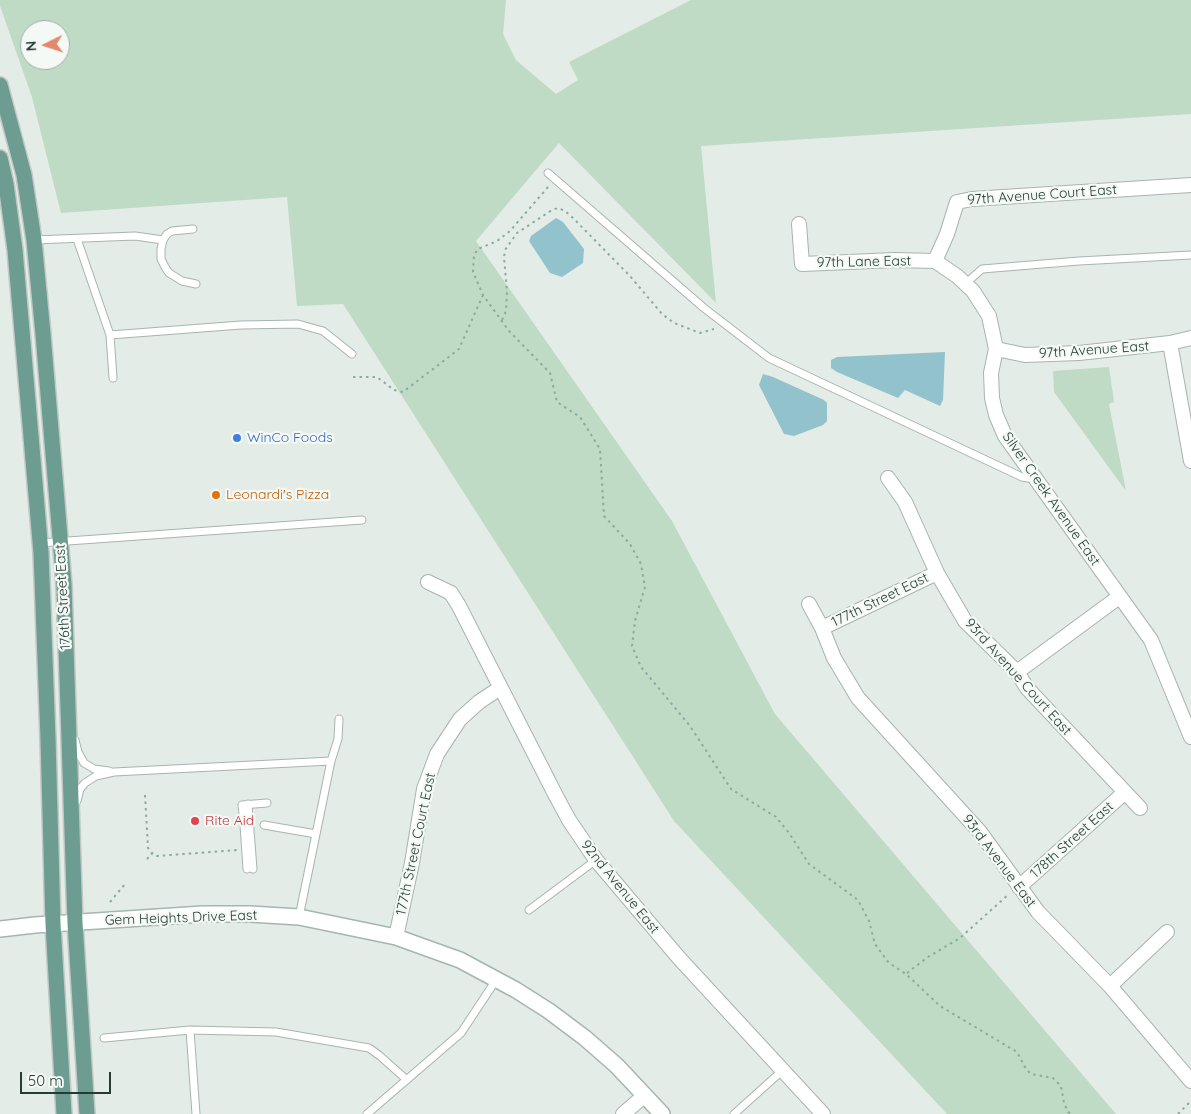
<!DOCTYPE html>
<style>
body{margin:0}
#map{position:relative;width:1191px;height:1114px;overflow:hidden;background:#e4ece8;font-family:Quicksand,sans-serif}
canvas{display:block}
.north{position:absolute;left:20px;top:20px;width:50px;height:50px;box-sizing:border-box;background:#f4f9f6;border:1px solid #a1ada9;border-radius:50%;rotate:266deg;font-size:14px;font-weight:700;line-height:20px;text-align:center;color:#253c35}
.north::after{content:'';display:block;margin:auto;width:18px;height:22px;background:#e3886b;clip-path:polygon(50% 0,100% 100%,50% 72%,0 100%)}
.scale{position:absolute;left:20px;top:1072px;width:91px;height:22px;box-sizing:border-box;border:2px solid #253c35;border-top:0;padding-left:6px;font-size:15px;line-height:18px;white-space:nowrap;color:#253c35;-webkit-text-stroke:4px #f4f9f6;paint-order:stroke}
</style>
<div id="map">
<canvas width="1191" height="1114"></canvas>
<div class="north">N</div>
<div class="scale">50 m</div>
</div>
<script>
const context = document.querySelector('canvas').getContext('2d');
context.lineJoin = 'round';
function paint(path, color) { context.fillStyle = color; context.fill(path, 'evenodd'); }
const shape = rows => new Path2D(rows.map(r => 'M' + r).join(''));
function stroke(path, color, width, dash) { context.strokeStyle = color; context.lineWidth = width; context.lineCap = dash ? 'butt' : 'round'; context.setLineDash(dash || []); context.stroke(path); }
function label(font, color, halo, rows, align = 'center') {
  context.font = font + ' Quicksand,sans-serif'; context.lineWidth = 4.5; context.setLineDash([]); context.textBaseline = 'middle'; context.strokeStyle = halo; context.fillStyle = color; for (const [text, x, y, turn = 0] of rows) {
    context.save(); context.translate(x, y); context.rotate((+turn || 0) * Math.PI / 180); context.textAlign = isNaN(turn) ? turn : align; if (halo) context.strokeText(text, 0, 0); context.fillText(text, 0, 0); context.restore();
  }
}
paint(shape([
 [0,0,506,0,503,34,516,60,556,94,578,80,569,62,691,0,1191,0,1191,114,701,146,716,303,559,143,476,241,672,521,775,714,1116,1114,947,1114,674,821,343,304,297,306,287,197,61,213,32,97,0,6],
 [30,30,60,30,60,60,30,60],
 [1109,367,1114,402,1109,404,1126,491,1054,392,1053,371]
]), '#bfdbc6');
paint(shape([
 [556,218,563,222,584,249,583,263,562,277,550,273,529,241,531,236],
 [945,352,943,400,940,406,905,390,898,398,837,372,831,368,831,360,837,357],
 [763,374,773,377,824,400,827,403,827,421,823,425,794,436,784,434,759,385]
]), '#92c2cb');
const lane = shape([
 [548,173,704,308,769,358,1022,477,1034,479],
 [77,239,110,335,113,378],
 [34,240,135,236,163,240,161,249,161,259,165,267,169,273,182,281,196,284],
 [163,240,167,234,172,231,193,229],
 [965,284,982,269,1079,261,1191,255],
 [110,335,241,325,298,324,323,331,352,354],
 [40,543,362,520],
 [75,740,78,752,84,763,94,769,109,771],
 [77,801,80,789,85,783,96,776,114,772,331,761],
 [248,804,253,869],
 [243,814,242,805,267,803],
 [244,825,247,869],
 [264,825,316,834],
 [529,910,596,860],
 [299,917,331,761,338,739,339,719],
 [104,1038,190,1030],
 [196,1114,190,1030,276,1032,369,1048,380,1056,407,1080],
 [367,1114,461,1033,496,980],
 [734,1114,783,1070]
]);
const street = shape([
 [799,224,802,264,895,260,935,261],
 [935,261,957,276,973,291,989,316,996,349,991,373,992,398,996,415,1005,436,1151,640,1191,737],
 [935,261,947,234,957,202,972,199,1191,185],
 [1170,343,1191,461],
 [996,349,1025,355,1079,353,1170,343,1191,338],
 [888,478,905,502,937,573,965,621,1017,672,1027,688,1140,808],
 [428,582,451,593,459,606,556,796,569,820,596,860,679,958,823,1114],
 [809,604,822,628,834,658,858,698,980,832,1038,912,1110,986,1191,1081],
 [822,628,937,573],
 [1017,672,1119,597],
 [1019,887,1124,793],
 [396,937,412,863,424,789,437,754,460,719,479,702,500,688],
 [1110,986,1167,932],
 [623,1114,645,1095]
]);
const secondary = shape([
 [0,929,35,925,203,914,250,914,299,917,396,937,460,960,516,990,549,1011,585,1038,617,1066,662,1114]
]);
const primary = shape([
 [0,85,24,175,34,240,43,334,64,585,75,923,87,1114],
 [0,158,6,184,15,250,41,553,48,738,53,924,64,1114]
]);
stroke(lane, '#a7b4af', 9);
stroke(street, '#a7b4af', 16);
stroke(secondary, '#a3b6b0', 18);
stroke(primary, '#c2c8c6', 18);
stroke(shape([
 [548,187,510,231,497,241,478,249,474,255,473,272,483,295,509,331,550,373,557,402,580,417,600,449,604,516,630,544,641,564,645,587,635,621,632,646,641,667,690,726,731,789,776,817,789,833,809,864,858,900,869,921,875,944,889,963,906,974,940,1006,1017,1052,1026,1069,1031,1074,1053,1078,1061,1086,1064,1103,1068,1112,1072,1114],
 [502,320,506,311,507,291,504,258,505,250,517,233,552,210,558,208,565,211,573,218,630,276,662,314,674,323,700,333,714,329],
 [353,377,377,377,394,390,403,392,459,349,483,295],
 [145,795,148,848,152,854,157,856,237,850],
 [147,859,154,851],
 [110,902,125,884],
 [907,973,928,957,960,938,1009,894],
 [1178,1114,1191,1101]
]), '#88aca0', 2, [2.5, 4]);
stroke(lane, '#fff', 7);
stroke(street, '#fff', 14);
stroke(secondary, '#fff', 15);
stroke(primary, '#6d9d90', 15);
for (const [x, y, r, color] of [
 [237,438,5,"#3f7fe0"],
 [216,495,5,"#e8710a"],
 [195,821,5,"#e0444e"]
]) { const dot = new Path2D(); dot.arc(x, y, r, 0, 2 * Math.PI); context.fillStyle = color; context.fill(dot); stroke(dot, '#f4f9f6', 2); }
label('14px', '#253c35', '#f4f9f6', [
 ["97th Avenue Court East",1042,195,-4],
 ["97th Lane East",864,262,-1],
 ["97th Avenue East",1094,350,-4],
 ["Silver Creek Avenue East",1051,499,55],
 ["176th Street East",63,597,-93],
 ["177th Street East",880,600,-26],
 ["93rd Avenue Court East",1018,677,48],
 ["178th Street East",1072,840,-42],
 ["177th Street Court East",416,844,-78],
 ["93rd Avenue East",999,861,53],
 ["92nd Avenue East",620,887,51],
 ["Gem Heights Drive East",181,918,-2]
]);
label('14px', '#366cbe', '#f4f9f6', [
 ["WinCo Foods",247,438]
], 'left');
label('14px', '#c56008', '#f4f9f6', [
 ["Leonardi's Pizza",226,495]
], 'left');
label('14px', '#be3a42', '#f4f9f6', [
 ["Rite Aid",205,821]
], 'left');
</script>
